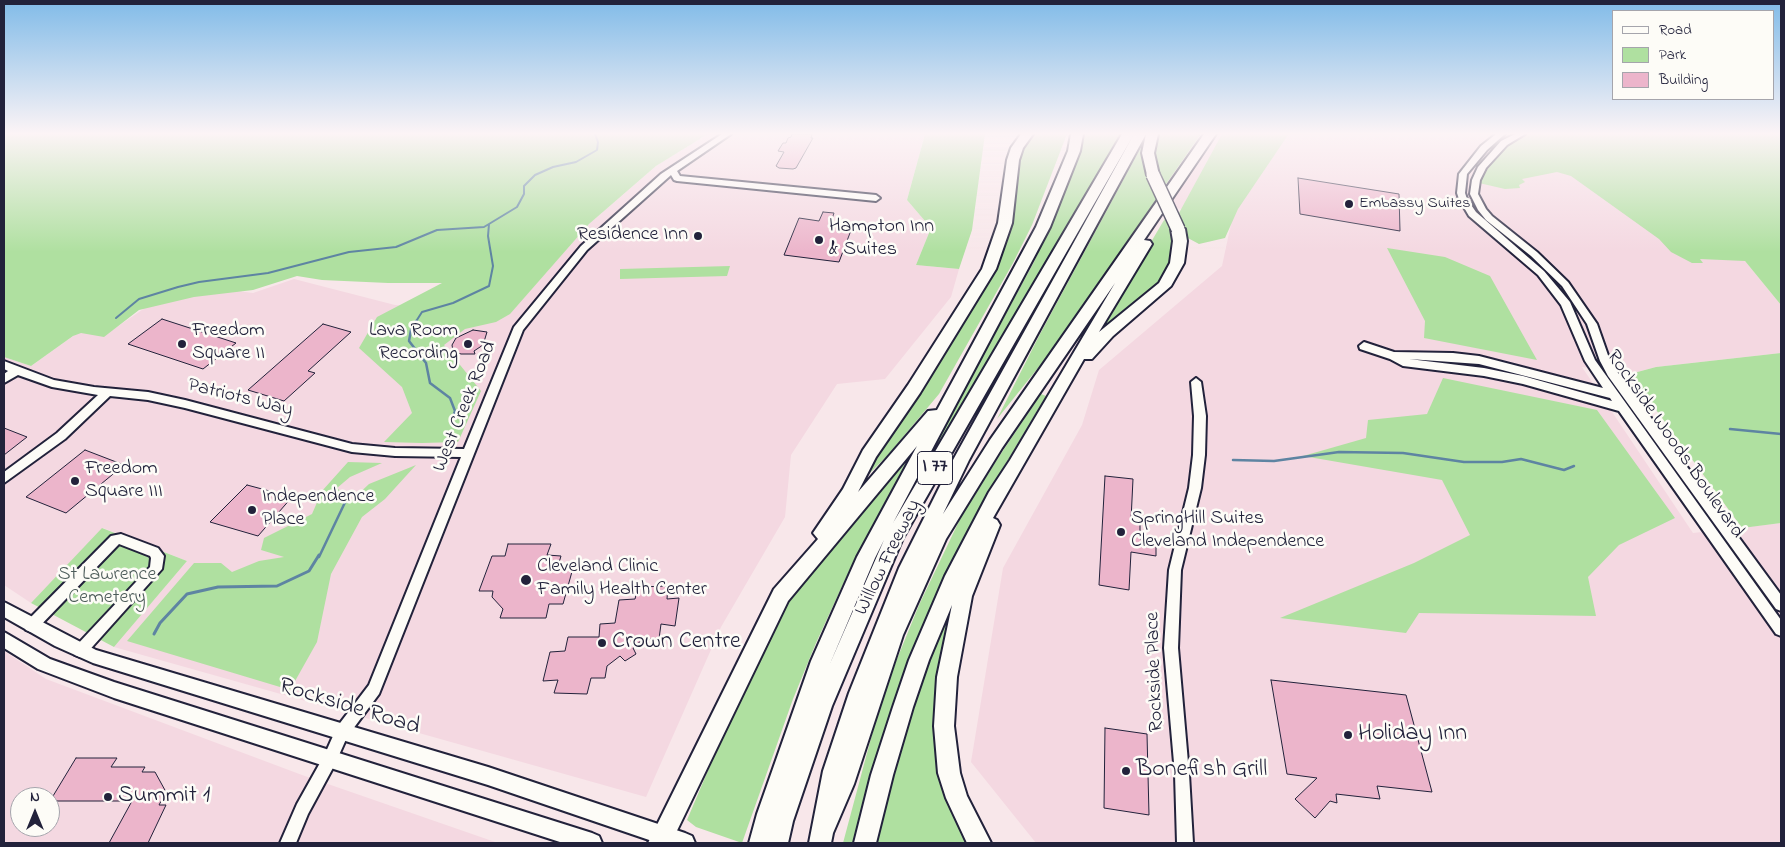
<!DOCTYPE html>
<style>
body{margin:0}
#map{position:relative;width:1785px;height:847px;overflow:hidden;background:#f8e7ea;font-family:"Indie Flower",sans-serif}
canvas{display:block}
.frame{position:absolute;inset:0;border:5px solid #22223b;pointer-events:none}
.legend{position:absolute;left:1612px;top:10px;width:162px;height:90px;box-sizing:border-box;background:#fdfcf7;border:1px solid #a5a5ac;margin:0;padding:6px 9px;list-style:none;font-size:15px;color:#22223b}
.legend li{display:flex;align-items:center;gap:10px;height:25px}
.legend b{width:25px;border:1px solid #a5a5ac}
.north{position:absolute;left:10px;top:787px;width:50px;height:50px;box-sizing:border-box;background:#fdfcf7;border:1px solid #a5a5ac;border-radius:50%;rotate:0deg;font-size:14px;font-weight:700;line-height:20px;text-align:center;color:#22223b}
.north::after{content:'';display:block;margin:auto;width:18px;height:22px;background:#22223b;clip-path:polygon(50% 0,100% 100%,50% 72%,0 100%)}
</style>
<div id="map">
<canvas width="1785" height="847"></canvas>
<div class="frame"></div>
<ul class="legend">
<li><b style="height:6px;background:#fdfcf7"></b>Road</li>
<li><b style="height:14px;background:#afe0a0"></b>Park</li>
<li><b style="height:14px;background:#ecb5cb"></b>Building</li>
</ul>
<div class="north">N</div>
</div>
<script>
const context = document.querySelector('canvas').getContext('2d');
context.lineJoin = 'round';
function paint(path, color) { context.fillStyle = color; context.fill(path, 'evenodd'); }
const shape = rows => new Path2D(rows.map(r => 'M' + r).join(''));
function stroke(path, color, width, dash) { context.strokeStyle = color; context.lineWidth = width; context.lineCap = dash ? 'butt' : 'round'; context.setLineDash(dash || []); context.stroke(path); }
function label(font, color, halo, rows, align = 'center') {
  context.font = font + ' "Indie Flower",sans-serif'; context.lineWidth = 5; context.setLineDash([]); context.textBaseline = 'middle'; context.strokeStyle = halo; context.fillStyle = color; for (const [text, x, y, turn = 0] of rows) {
    context.save(); context.translate(x, y); context.rotate((+turn || 0) * Math.PI / 180); context.textAlign = isNaN(turn) ? turn : align; if (halo) context.strokeText(text, 0, 0); context.fillText(text, 0, 0); context.restore();
  }
}
paint(shape([
 [708,134,925,134,907,200,931,228,916,265,959,269,951,297,885,379,837,384,791,455,785,517,721,627,646,797,114,647,187,561,103,528,31,603,4,585,4,357,31,366,83,329,108,333,161,297,214,288,253,293,294,279,395,305,510,313,589,224,656,166],
 [1210,134,1781,134,1745,261,1781,305,1781,353,1656,367,1630,374,1582,367,1693,533,1781,523,1781,843,1036,843,971,762,1003,568,1082,425,1099,370,1222,266,1232,219,1161,205],
 [4,651,46,679,302,775,498,843,4,843],
 [20,797,50,797,50,827,20,827]
]), '#f4d8e1');
paint(shape([
 [4,134,708,134,656,166,589,224,510,314,496,322,465,329,444,345,481,391,458,442,422,443,384,442,412,413,402,387,359,348,377,317,442,283,388,283,322,280,297,276,253,290,194,297,139,310,104,337,81,333,73,336,31,366,4,357],
 [925,134,985,134,972,230,959,269,916,265,931,228,907,200],
 [1031,134,1067,134,1032,225,1013,263,939,394,888,455,865,478,880,445,986,283,1019,154],
 [1083,134,1120,134,920,482,915,480,1034,262,1065,189],
 [1157,134,1201,134,1164,187,1157,173,1153,152],
 [1222,134,1288,135,1238,209,1225,238,1199,244,1186,237,1179,213],
 [1527,134,1781,134,1781,305,1745,261,1700,259,1703,263,1692,263,1671,252,1659,239,1571,176,1557,172,1522,179,1525,182,1519,185,1520,188,1505,189,1479,183,1496,156,1507,143],
 [1147,136,1158,197,1042,363,997,419,1040,334],
 [1167,215,1174,236,1173,261,1164,278,1135,306,1099,330],
 [1387,248,1445,257,1490,276,1537,360,1424,338,1425,321],
 [730,266,727,276,620,279,620,269],
 [1781,353,1781,523,1742,528,1630,374,1656,367],
 [1443,378,1597,410,1675,518,1619,545,1588,577,1596,616,1419,613,1406,633,1280,618,1414,563,1470,535,1442,480,1303,456,1366,438,1368,420,1427,414],
 [1041,394,1046,396,999,475,989,496,875,773,857,843,843,843,878,712,895,664,919,605,961,517,998,458],
 [914,447,850,569,816,643,793,699,742,843,696,827,687,820,740,695,779,616,811,569],
 [348,462,382,463,350,477,337,488,351,501,369,484,416,465,385,499,362,517,331,574,317,642,290,690,127,641,194,563,221,563,232,572,259,561,284,557,261,550,264,538,312,514,322,491],
 [102,528,187,561,114,647,31,603],
 [955,592,951,624,954,810,972,843,876,843,914,700,939,630]
]), '#afe0a0');
stroke(shape([
 [116,318,139,299,178,287,199,282,268,273,349,252,396,247,437,230,484,227,517,207,524,194,524,186,535,175,553,167,576,162,597,150,598,142,595,134],
 [415,323,422,312,453,303,489,286,493,266,488,236,489,224]
]), '#5e84a2', 2);
stroke(shape([
 [416,321,411,330,409,341,426,363,430,383,450,398,455,411,452,420],
 [1730,429,1781,434],
 [1233,460,1274,461,1339,452,1403,453,1464,462,1502,462,1521,459,1564,470,1574,466],
 [319,557,349,494]
]), '#5e84a2', 2.5);
stroke(shape([
 [154,634,160,623,187,594,218,587,277,586,309,571,319,555]
]), '#5e84a2', 3);
const building = shape([
 [792,134,812,134,811,138,813,138,796,168,793,169,779,168,776,166,784,152,778,151,783,143,786,143,788,138,791,137,792,134],
 [1298,178,1399,194,1400,231,1300,214,1298,178],
 [823,212,834,213,831,222,853,225,839,262,784,255,799,218,819,221,823,212],
 [162,319,236,343,203,369,128,344,162,319],
 [323,324,351,332,308,371,315,373,284,401,248,390,323,324],
 [473,330,487,332,483,345,474,351,475,354,461,354,453,351,452,345,456,338,473,330],
 [4,428,27,437,4,455,4,428],
 [85,450,124,465,66,513,26,497,85,450],
 [1105,476,1133,479,1131,520,1140,524,1140,539,1156,541,1156,556,1131,552,1129,590,1099,585,1105,476],
 [247,485,292,497,258,536,210,522,247,485],
 [508,544,551,544,547,555,561,556,558,566,573,568,563,604,549,604,546,618,500,618,503,609,492,597,493,591,479,591,492,556,505,556,508,544],
 [668,586,667,599,679,598,675,626,661,624,659,639,643,639,633,648,636,654,625,661,620,656,607,666,605,678,591,678,587,694,554,693,558,680,543,681,550,652,565,651,568,637,599,637,600,624,615,623,619,600,635,599,638,587,668,586],
 [1271,680,1406,695,1432,792,1377,786,1380,799,1336,794,1337,803,1330,801,1315,818,1295,799,1317,778,1287,774,1271,680],
 [1105,728,1147,734,1149,815,1104,808,1105,728],
 [76,758,117,758,111,767,145,767,142,772,155,772,166,792,159,805,166,805,148,843,109,843,132,801,50,801,76,758]
]);
paint(building, '#ecb5cb');
stroke(building, '#22223b', 1);
const minor = shape([
 [722,134,731,134,677,171,680,176,876,195,880,198,876,201,677,181,674,180,671,175,587,250,523,330,379,694,347,737,335,764,308,814,296,843,280,843,297,804,325,754,337,727,369,685,461,457,395,456,352,452,185,408,148,400,110,396,65,439,4,483,4,472,57,433,98,395,52,387,18,375,4,383,4,374,8,371,4,369,4,361,54,380,94,387,148,392,185,400,352,444,395,448,464,449,514,327,581,246,661,174,722,134],
 [1496,134,1505,134,1487,150,1467,174,1465,193,1467,199,1476,212,1544,271,1570,302,1595,360,1781,620,1781,636,1776,634,1619,411,1523,384,1484,376,1403,366,1390,359,1360,349,1359,346,1364,342,1394,352,1453,353,1479,356,1603,388,1585,361,1561,305,1538,275,1469,216,1459,199,1457,193,1459,174,1481,146,1496,134],
 [1409,359,1479,364,1610,398,1612,401,1523,376,1484,368,1409,359],
 [1515,134,1525,134,1507,145,1486,168,1480,180,1478,194,1486,209,1492,216,1537,252,1568,282,1597,324,1610,361,1616,370,1781,595,1781,611,1776,609,1608,376,1600,361,1587,324,1562,286,1531,256,1486,220,1478,210,1470,194,1472,180,1478,167,1501,141,1515,134],
 [1196,378,1201,382,1206,416,1205,455,1201,488,1181,570,1178,648,1189,774,1193,843,1177,843,1175,774,1164,648,1169,570,1189,488,1193,455,1194,416,1191,382,1196,378],
 [121,534,158,548,164,556,162,569,85,655,80,657,75,655,73,651,75,647,150,567,151,558,150,556,119,544,36,630,31,632,26,630,24,626,26,622,111,536,121,534]
]);
const major = shape([
 [4,602,96,650,488,767,685,833,692,836,695,843,658,843,488,785,93,663,55,646,4,617,4,602],
 [4,632,50,659,114,682,592,833,599,836,602,843,563,843,114,698,38,669,4,648,4,632]
]);
const highway = shape([
 [1021,134,1033,134,1023,148,1019,160,1012,223,996,269,920,393,876,457,858,492,928,411,937,410,1036,227,1068,151,1071,134,1083,134,1080,151,1050,227,893,523,1122,134,1134,134,903,538,832,706,793,821,788,843,749,843,757,814,811,661,857,557,917,446,788,601,671,843,648,843,774,589,818,539,813,533,843,489,863,450,908,385,982,269,998,223,1007,160,1011,148,1021,134],
 [884,540,829,666,875,558,884,540],
 [1134,134,1146,134,969,460,943,514,990,440,1204,134,1216,134,1144,240,1150,241,1152,244,1099,332,1159,283,1170,263,1173,241,1171,229,1178,225,1185,229,1187,241,1184,263,1171,286,1113,336,1092,359,1084,359,993,518,997,520,1000,525,972,596,957,677,954,726,960,773,967,796,991,843,967,843,946,798,938,773,934,726,937,677,952,605,929,660,913,707,893,775,876,843,854,843,871,775,893,707,909,660,945,576,989,492,1010,460,1115,283,1002,448,946,539,903,635,854,784,833,833,831,843,809,843,823,771,849,693,899,568,953,460,1134,134],
 [1146,134,1158,134,1154,153,1159,175,1153,179,1147,175,1142,153,1146,134]
]);
stroke(minor, '#22223b', 4);
stroke(major, '#22223b', 4);
stroke(highway, '#22223b', 4);
paint(minor, '#fdfcf7');
paint(major, '#fdfcf7');
paint(highway, '#fdfcf7');
const highwayBridge = shape([
 [1153,175,1178,229]
]);
stroke(highwayBridge, '#22223b', 16, []);
stroke(highwayBridge, '#fdfcf7', 13);
const sky = context.createLinearGradient(0, 0, 0, 252);
sky.addColorStop(0, '#81bbe8');
sky.addColorStop(0.53, '#fcf4f6');
sky.addColorStop(1, '#fcf4f600');
context.fillStyle = sky;
context.fillRect(0, 0, 1785, 252);
for (const [x, y, r, color] of [
 [1349,204,5,"#22223b"],
 [698,236,5,"#22223b"],
 [819,240,5,"#22223b"],
 [182,344,5,"#22223b"],
 [468,344,5,"#22223b"],
 [75,481,5,"#22223b"],
 [252,510,5,"#22223b"],
 [1121,532,5,"#22223b"],
 [526,580,6,"#22223b"],
 [602,643,5,"#22223b"],
 [1348,735,5,"#22223b"],
 [1126,771,5,"#22223b"],
 [108,797,5,"#22223b"]
]) { const dot = new Path2D(); dot.arc(x, y, r, 0, 2 * Math.PI); context.fillStyle = color; context.fill(dot); stroke(dot, '#fdfcf7', 2); }
label('16px', '#22223b', '#fdfcf7', [
 ["Embassy Suites",1359,204]
], 'left');
for (const [x, y, w] of [
 [935,468,35]
]) { const box = new Path2D(); box.roundRect(x - w / 2, y - 16.5, w, 33, 4); context.fillStyle = '#fdfcf7'; context.fill(box); stroke(box, '#22223b', 1); }
label('bold 19px', '#22223b', null, [
 ["I 77",935,468]
]);
label('20px', '#22223b', '#fdfcf7', [
 ["Hampton Inn",829,228],
 ["& Suites",829,251],
 ["Residence Inn",688,236,"right"],
 ["Freedom",192,332],
 ["Square II",192,355],
 ["Lava Room",458,332,"right"],
 ["Recording",458,355,"right"],
 ["Freedom",85,470],
 ["Square III",85,493],
 ["Independence",262,498],
 ["Place",262,521],
 ["SpringHill Suites",1131,520],
 ["Cleveland Independence",1131,543],
 ["Cleveland Clinic",537,568],
 ["Family Health Center",537,591]
], 'left');
label('20px', '#22223b', '#fdfcf7', [
 ["Patriots Way",240,399,14],
 ["West Creek Road",466,407,-68],
 ["Rockside Woods Boulevard",1674,445,55],
 ["Willow Freeway",889,558,-64],
 ["Rockside Place",1156,672,-92]
]);
label('20px', '#4c5b59', '#fdfcf7', [
 ["St Lawrence",107,576],
 ["Cemetery",107,599]
]);
label('24px', '#22223b', '#fdfcf7', [
 ["Crown Centre",612,643],
 ["Holiday Inn",1358,735],
 ["Bonefish Grill",1136,771],
 ["Summit 1",118,797]
], 'left');
label('24px', '#22223b', '#fdfcf7', [
 ["Rockside Road",349,708,17]
]);
</script>
